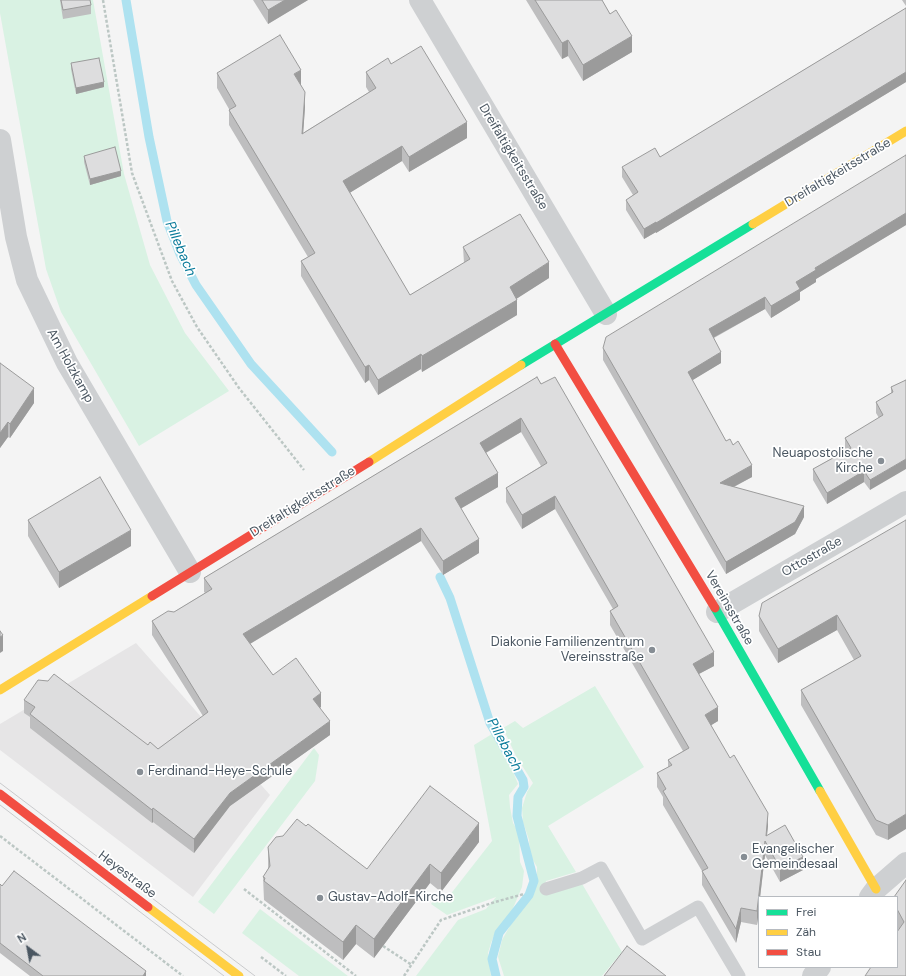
<!DOCTYPE html>
<meta charset="utf-8">
<style>
body{margin:0}
#map{position:relative;width:906px;height:976px;overflow:hidden;background:#f4f4f4;font-family:"DM Sans",sans-serif}
canvas{display:block}
.legend{position:absolute;left:758px;top:896px;width:140px;height:72px;box-sizing:border-box;background:#fff;border:1px solid #b7bbc0;margin:0;padding:5px 7px;list-style:none;font-size:12px;color:#4a5661}
.legend li{display:flex;align-items:center;gap:8px;height:20px}
.legend b{width:20px;border:1px solid #b7bbc0}
.north{position:absolute;left:8px;top:928px;width:40px;height:40px;-webkit-text-stroke:3px #fff;paint-order:stroke;rotate:328deg;font-size:11px;font-weight:700;line-height:16px;text-align:center;color:#4a5661}
.north::after{content:'';display:block;margin:auto;width:14px;height:18px;background:#4a5661;clip-path:polygon(50% 0,100% 100%,50% 72%,0 100%)}
</style>
<div id="map">
<canvas width="906" height="976"></canvas>
<ul class="legend">
<li><b style="height:5px;background:#16e098"></b>Frei</li>
<li><b style="height:5px;background:#ffcf43"></b>Zäh</li>
<li><b style="height:5px;background:#f24e42"></b>Stau</li>
</ul>
<div class="north">N</div>
</div>
<script>
const context = document.querySelector('canvas').getContext('2d');
context.lineJoin = 'round';
function paint(path, color) { context.fillStyle = color; context.fill(path, 'evenodd'); }
const shape = rows => new Path2D(rows.map(r => 'M' + r).join(''));
function stroke(path, color, width, dash) { context.strokeStyle = color; context.lineWidth = width; context.lineCap = dash ? 'butt' : 'round'; context.setLineDash(dash || []); context.stroke(path); }
function label(font, color, halo, rows, align = 'center') {
  context.font = font + ' "DM Sans",sans-serif'; context.lineWidth = 3.5; context.setLineDash([]); context.textBaseline = 'middle'; context.strokeStyle = halo; context.fillStyle = color; for (const [text, x, y, turn = 0] of rows) {
    context.save(); context.translate(x, y); context.rotate((+turn || 0) * Math.PI / 180); context.textAlign = isNaN(turn) ? turn : align; if (halo) context.strokeText(text, 0, 0); context.fillText(text, 0, 0); context.restore();
  }
}
paint(shape([
 [136,643,270,795,193,897,0,750,0,724]
]), '#e6e5e6');
paint(shape([
 [0,0,93,0,124,174,150,265,185,333,229,391,139,446,61,312,46,269,0,13],
 [595,686,644,767,548,826,576,872,546,881,543,893,581,882,622,952,602,976,504,976,498,957,502,940,511,924,532,896,537,883,537,867,530,855,529,840,523,822,522,808,527,792,533,783,516,756,503,728,515,721,523,728],
 [492,734,507,757,518,784,509,795,510,807,513,823,519,833,520,862,524,871,522,887,511,913,495,933,491,943,488,953,491,976,416,976,458,920,486,909,496,897,447,915,431,904,438,894,446,900,492,841,474,745],
 [314,748,319,755,315,781,214,914,198,902],
 [260,909,348,976,299,976,242,933]
]), '#d9f2e3');
stroke(shape([
 [126,0,149,137,167,221,180,254,196,285,251,364,332,452],
 [440,577,450,598,490,723,523,780,524,787,518,797,517,816,534,881,529,895,499,933,492,959,496,976]
]), '#aee2f0', 9);
stroke(shape([
 [103,0,132,173,172,281,197,327,239,388,304,470],
 [0,836,183,976],
 [244,889,356,976],
 [383,946,412,965],
 [261,957,286,976],
 [404,976,441,920,495,902,524,894]
]), '#bcc7c4', 2.5, [3, 2]);
stroke(shape([
 [546,889,582,878,601,868,642,939,698,907,739,976]
]), '#ced0d2', 13);
stroke(shape([
 [420,0,606,314],
 [0,140,16,237,27,280,67,363,190,572],
 [717,612,906,502],
 [870,897,876,889,906,863],
 [813,976,820,967]
]), '#ced0d2', 22);
stroke(shape([
 [521,365,753,224],
 [715,608,820,791]
]), '#16e098', 9);
stroke(shape([
 [753,224,906,131],
 [369,462,521,365],
 [0,690,152,596],
 [820,791,876,889],
 [148,907,239,976]
]), '#ffcf43', 9);
stroke(shape([
 [555,344,715,608],
 [152,596,369,462],
 [0,794,148,907]
]), '#f24e42', 9);
stroke(shape([
 [0,783,255,976],
 [0,805,224,976]
]), '#c9cacc', 1);
paint(shape([
 [60,0,90,0,91,5,91,14,63,19],
 [253,0,308,0,268,24],
 [526,0,602,0,632,52,583,81,568,56,562,59],
 [902,0,906,0,906,6],
 [906,8,906,82,656,233,656,232,644,239,626,210,626,200,633,195,622,177,622,167,660,157],
 [71,63,104,87,76,94,71,69],
 [391,64,467,138,409,172,402,161,349,193,410,295,464,263,463,247,549,278,517,298,517,315,422,372,421,369,378,395,369,380,365,383,301,276,301,261,308,257,229,125,229,109,217,88,217,73,301,85,305,107,303,133,369,92,366,87,366,72],
 [906,155,906,225,816,279,816,282,800,292,800,300,771,318,765,309,714,338,721,363,692,380,726,441,752,477,734,487,804,517,795,534,726,574,603,360,603,348],
 [84,156,121,176,90,185,84,162],
 [0,363,34,403,10,438,8,437,0,448],
 [537,377,714,666,699,674,718,721,711,725,768,826,767,835,803,870,780,882,765,855,757,925,741,922,736,943,702,885,702,871,663,805,663,797,657,787,657,773,668,767,668,760,683,751,610,625,610,611,613,609,555,509,522,529,506,502,506,488,541,466,521,432,486,453,498,487,461,508,479,553,443,575,421,541,250,644,273,675,321,707,320,708,330,735,230,806,194,853,153,822,152,823,30,728,30,717,24,713,24,700,158,749,203,716,152,635,152,621,174,612,205,593,204,592,204,578],
 [906,380,870,490,864,482,827,504,813,480,813,469,846,450,845,448,845,438,879,418,876,413,876,402,891,393,891,387],
 [28,520,131,546,59,588,28,536],
 [906,520,888,840,876,835,801,705,801,690,854,660,837,630,778,663,759,631,759,616],
 [479,842,441,892,430,883,374,958,356,944,343,960,264,900,263,877,268,869,268,847,367,869],
 [906,880,906,976,899,930,897,927,897,897],
 [0,884,146,976,30,976,0,953]
]), '#bebebf');
paint(shape([
 [285,0,308,0,268,24,268,10],
 [632,36,632,52,583,81,583,65],
 [568,40,568,56,562,59,562,43],
 [301,70,301,86,294,74],
 [906,72,906,82,656,233,656,223],
 [104,82,104,87,76,94,76,88],
 [305,92,305,107,302,150,302,134],
 [467,122,467,138,409,172,409,157],
 [402,146,402,161,343,197,343,181],
 [121,171,121,176,90,185,90,179],
 [906,213,906,225,816,279,816,282,800,292,800,300,771,318,771,306,796,282,815,268],
 [656,222,656,232,644,239,644,229],
 [549,262,549,278,510,303,510,287],
 [765,297,765,309,709,340,709,329],
 [517,300,517,315,422,372,422,356],
 [721,352,721,363,688,383,688,372],
 [421,354,421,369,378,395,378,380],
 [369,365,369,380,365,383,365,367],
 [34,388,34,403,10,438,10,424],
 [521,418,521,432,480,456,480,443],
 [8,422,8,437,0,448,0,433],
 [906,459,906,469,870,490,870,480],
 [752,465,752,477,720,494,720,483],
 [864,471,864,482,827,504,827,493],
 [498,473,498,487,455,512,455,498],
 [555,496,555,509,522,529,522,515],
 [804,506,804,517,795,534,726,574,726,562],
 [421,528,421,541,243,648,243,634],
 [131,530,131,546,59,588,59,572],
 [479,539,479,553,443,575,443,561],
 [837,615,837,630,778,663,778,649],
 [3,635,3,651,0,653,0,637],
 [714,652,714,666,693,677,693,664],
 [321,693,321,707,313,712,313,699],
 [718,707,718,721,705,729,705,715],
 [330,721,330,735,230,806,194,853,194,839,230,793],
 [153,808,153,822,152,823,152,810],
 [768,813,768,826,766,844,766,836],
 [906,814,906,829,888,840,888,825],
 [479,823,479,842,441,892,441,873],
 [765,841,765,855,760,897,759,897,759,910,757,925,757,911],
 [803,857,803,870,780,882,780,868],
 [430,864,430,883,374,958,374,939],
 [741,908,741,922,736,943,736,929],
 [356,925,356,944,343,960,343,942],
 [146,971,146,976,143,976]
]), '#9b9b9b');
const building = shape([
 [61,0,90,0,91,5,63,10,61,0],
 [262,0,285,0,268,10,262,0],
 [535,0,602,0,610,14,616,10,632,36,583,65,568,40,562,43,535,0],
 [906,8,906,72,656,223,656,222,644,229,626,200,638,192,622,167,655,148,660,157,906,8],
 [280,35,301,70,294,74,305,92,302,134,376,88,366,72,388,58,391,64,421,46,467,122,409,157,402,146,343,181,410,295,470,259,463,247,520,214,549,262,510,287,517,300,422,356,421,354,378,380,369,365,365,367,301,261,315,253,229,110,236,106,217,73,280,35],
 [99,58,104,82,76,88,71,63,99,58],
 [115,147,121,171,90,179,84,156,115,147],
 [906,155,906,213,815,268,816,270,796,282,800,289,771,306,765,297,709,329,721,352,688,372,726,441,730,439,733,445,738,441,752,465,720,483,804,506,795,522,726,562,603,348,606,337,906,155],
 [0,363,34,388,10,424,8,422,0,433,0,363],
 [537,377,541,384,555,377,714,652,693,664,718,707,705,715,730,758,734,755,768,813,766,836,785,825,803,857,780,868,765,841,757,911,741,908,736,929,702,871,708,868,663,791,666,789,657,773,672,765,668,760,689,748,610,611,618,606,555,496,522,515,506,488,547,463,521,418,480,443,498,473,455,498,479,539,443,561,421,528,243,634,273,675,296,658,321,693,313,699,330,721,230,793,194,839,153,808,152,810,30,714,35,707,24,700,38,680,48,681,54,674,148,745,150,742,158,749,208,712,152,621,168,611,174,612,212,589,204,578,537,377],
 [906,380,906,459,870,480,864,471,827,493,813,469,851,448,845,438,883,415,876,402,893,392,891,387,906,380],
 [100,477,131,530,59,572,28,520,100,477],
 [906,520,906,814,888,825,876,820,801,690,861,656,837,615,778,649,759,616,762,603,906,520],
 [0,631,3,635,0,637,0,631],
 [430,786,479,823,441,873,430,864,374,939,356,925,343,942,264,881,265,878,263,877,270,866,268,847,276,837,283,836,297,819,306,826,308,824,367,869,430,786],
 [14,871,146,971,143,976,43,976,0,943,0,884,2,886,14,871],
 [906,880,906,976,865,976,871,967,897,967,897,932,904,922,897,909,897,897,894,897,906,880],
 [627,946,666,976,604,976,627,946]
]);
paint(building, '#ddddde');
stroke(building, '#9b9b9b', 1);
for (const [x, y, r, color] of [
 [881,461,4,"#868d94"],
 [652,650,4,"#868d94"],
 [140,772,4,"#868d94"],
 [744,857,4,"#868d94"],
 [320,898,4,"#868d94"]
]) { const dot = new Path2D(); dot.arc(x, y, r, 0, 2 * Math.PI); context.fillStyle = color; context.fill(dot); stroke(dot, '#fff', 1.5); }
label('13px', '#4a5661', '#fff', [
 ["Dreifaltigkeitsstraße",513,157,59],
 ["Dreifaltigkeitsstraße",838,173,-31],
 ["Am Holzkamp",70,366,61],
 ["Dreifaltigkeitsstraße",303,502,-32],
 ["Ottostraße",812,557,-30],
 ["Vereinsstraße",729,608,60],
 ["Heyestraße",127,875,37]
]);
label('13px', '#4a5661', '#fff', [
 ["Neuapostolische",873,454,"right"],
 ["Kirche",873,469,"right"],
 ["Diakonie Familienzentrum",644,643,"right"],
 ["Vereinsstraße",644,658,"right"],
 ["Ferdinand-Heye-Schule",148,772],
 ["Evangelischer",752,850],
 ["Gemeindesaal",752,865],
 ["Gustav-Adolf-Kirche",328,898]
], 'left');
label('italic 14px', '#0c7c9b', '#fff', [
 ["Pillebach",180,249,67],
 ["Pillebach",504,745,62]
]);
</script>
